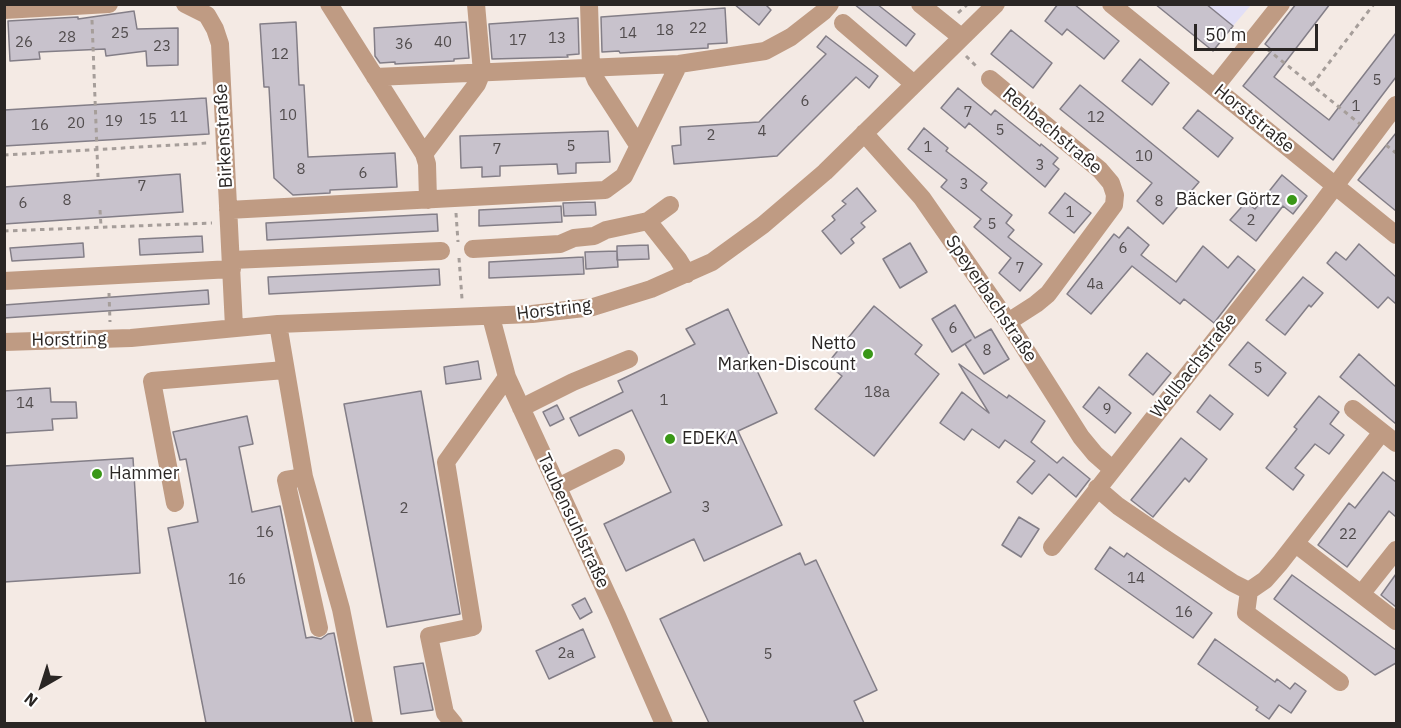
<!DOCTYPE html>
<meta charset="utf-8">
<style>
body{margin:0}
#map{position:relative;width:1401px;height:728px;overflow:hidden;background:#f4eae4;font-family:"IBM Plex Sans",sans-serif}
canvas{display:block}
.frame{position:absolute;inset:0;border:6px solid #2a2624;pointer-events:none}
.north{position:absolute;left:12px;top:656px;width:60px;height:60px;-webkit-text-stroke:4px #fff;paint-order:stroke;rotate:219deg;font-size:16px;font-weight:700;line-height:24px;text-align:center;color:#2a2624}
.north::after{content:'';display:block;margin:auto;width:21px;height:27px;background:#2a2624;clip-path:polygon(50% 0,100% 100%,50% 72%,0 100%)}
.scale{position:absolute;left:1194px;top:24px;width:124px;height:27px;box-sizing:border-box;border:3px solid #2a2624;border-top:0;padding-left:8px;font-size:18px;line-height:21px;white-space:nowrap;color:#2a2624;-webkit-text-stroke:4px #fff;paint-order:stroke}
</style>
<div id="map">
<canvas width="1401" height="728"></canvas>
<div class="frame"></div>
<div class="north">N</div>
<div class="scale">50 m</div>
</div>
<script>
const context = document.querySelector('canvas').getContext('2d');
context.lineJoin = 'round';
function paint(path, color) { context.fillStyle = color; context.fill(path, 'evenodd'); }
const shape = rows => new Path2D(rows.map(r => 'M' + r).join(''));
function stroke(path, color, width, dash) { context.strokeStyle = color; context.lineWidth = width; context.lineCap = dash ? 'butt' : 'round'; context.setLineDash(dash || []); context.stroke(path); }
function label(font, color, halo, rows, align = 'center') {
  context.font = font + ' "IBM Plex Sans",sans-serif'; context.lineWidth = 4.5; context.setLineDash([]); context.textBaseline = 'middle'; context.strokeStyle = halo; context.fillStyle = color; for (const [text, x, y, turn = 0] of rows) {
    context.save(); context.translate(x, y); context.rotate((+turn || 0) * Math.PI / 180); context.textAlign = isNaN(turn) ? turn : align; if (halo) context.strokeText(text, 0, 0); context.fillText(text, 0, 0); context.restore();
  }
}
paint(shape([
 [1206,5,1251,5,1233,26]
]), '#e2dff6');
const building = shape([
 [734,4,765,4,771,10,759,25,734,4],
 [854,4,877,4,915,34,906,46,854,4],
 [1058,4,1074,4,1119,41,1104,59,1067,29,1062,35,1045,21,1058,4],
 [1155,4,1206,4,1233,26,1213,51,1155,4],
 [1296,4,1330,4,1274,77,1329,120,1396,33,1396,77,1333,160,1243,86,1272,50,1265,44,1296,4],
 [725,8,727,43,708,44,708,48,690,49,620,53,619,51,602,52,601,17,725,8],
 [134,11,137,29,178,28,178,65,147,66,146,51,106,56,105,49,39,52,40,59,10,61,8,21,78,17,78,19,134,11],
 [578,18,579,54,567,55,568,57,492,59,489,24,578,18],
 [296,22,299,85,304,85,308,157,395,153,397,187,330,190,330,193,293,195,274,178,269,87,264,87,260,24,296,22],
 [466,22,469,58,454,59,454,61,395,64,395,62,380,63,375,56,374,28,466,22],
 [1011,30,1052,63,1033,88,991,54,1011,30],
 [826,36,878,76,869,88,856,77,777,156,674,164,672,146,681,145,680,127,759,122,826,54,817,47,826,36],
 [1140,59,1169,83,1152,105,1122,81,1140,59],
 [1080,85,1199,182,1163,224,1137,201,1152,183,1060,109,1080,85],
 [958,88,991,115,995,110,1040,146,1041,144,1058,158,1053,164,1059,169,1045,187,969,123,965,128,941,108,958,88],
 [206,98,209,134,4,146,4,110,206,98],
 [1198,110,1233,138,1218,157,1183,128,1198,110],
 [924,128,948,148,946,151,987,183,981,190,1012,215,1006,223,1014,230,1008,237,1042,264,1020,291,999,273,1011,258,974,227,981,219,941,187,947,180,908,149,924,128],
 [608,131,610,162,576,163,576,173,558,174,557,164,500,166,500,176,482,177,482,167,461,168,460,136,608,131],
 [1396,133,1396,211,1358,180,1396,133],
 [180,174,183,212,4,224,4,187,180,174],
 [1282,175,1307,196,1293,214,1283,206,1256,241,1230,220,1246,202,1255,209,1282,175],
 [857,188,876,211,861,223,865,227,851,239,854,243,841,254,822,231,835,220,832,216,846,204,842,201,857,188],
 [1065,193,1091,213,1074,233,1049,213,1065,193],
 [595,202,596,215,564,216,563,203,595,202],
 [561,206,562,222,479,226,479,210,561,206],
 [437,214,438,231,267,240,266,223,437,214],
 [1128,227,1149,245,1141,255,1176,282,1203,246,1228,268,1238,256,1255,270,1214,323,1184,299,1180,304,1132,266,1091,314,1067,294,1114,234,1119,238,1128,227],
 [202,236,203,252,140,255,139,239,202,236],
 [83,243,84,257,12,261,10,248,83,243],
 [910,243,927,272,900,288,883,259,910,243],
 [1359,244,1396,277,1396,304,1388,297,1378,308,1327,263,1336,252,1346,260,1359,244],
 [648,245,649,259,617,260,617,246,648,245],
 [617,251,618,267,586,269,585,252,617,251],
 [583,257,584,274,489,278,489,262,583,257],
 [439,269,440,285,269,294,268,277,439,269],
 [1303,277,1323,293,1311,307,1309,305,1285,335,1266,320,1303,277],
 [208,290,209,304,4,318,4,305,208,290],
 [955,305,975,338,991,329,1009,359,984,374,965,344,971,340,952,352,932,319,955,305],
 [874,306,922,345,915,354,939,374,874,456,815,409,842,376,827,364,874,306],
 [728,309,777,413,738,431,782,525,704,561,694,539,626,571,604,524,671,492,632,410,579,436,570,418,623,392,618,381,695,344,686,329,728,309],
 [1248,342,1286,373,1268,396,1229,365,1248,342],
 [1147,353,1171,373,1153,395,1129,375,1147,353],
 [1359,354,1396,387,1396,424,1340,377,1359,354],
 [478,361,481,379,446,384,444,367,478,361],
 [959,364,1007,398,1009,395,1045,421,1031,442,1057,463,1063,457,1090,479,1076,497,1049,474,1032,494,1017,482,1035,461,1005,440,999,448,972,429,964,440,940,423,962,392,989,413,959,364],
 [1099,387,1131,413,1115,433,1083,407,1099,387],
 [50,388,51,402,76,402,77,418,52,419,53,430,4,433,4,391,50,388],
 [421,391,460,614,387,627,344,404,421,391],
 [1210,395,1233,414,1220,430,1197,412,1210,395],
 [1319,396,1339,412,1330,424,1344,435,1329,454,1315,444,1295,468,1304,475,1293,490,1266,468,1297,429,1294,427,1319,396],
 [557,405,564,419,550,426,543,412,557,405],
 [247,416,253,444,239,447,252,512,280,506,306,638,312,637,321,639,328,634,334,633,352,723,206,723,168,528,198,522,186,459,180,460,173,432,247,416],
 [1181,438,1207,459,1189,482,1185,478,1153,517,1131,500,1181,438],
 [133,458,140,573,4,582,4,466,133,458],
 [1383,472,1396,482,1396,517,1389,511,1347,567,1318,545,1349,503,1355,508,1383,472],
 [1019,517,1039,529,1021,557,1002,545,1019,517],
 [1110,547,1124,557,1127,553,1212,613,1193,638,1095,569,1110,547],
 [800,553,805,565,816,560,877,690,854,701,864,723,709,723,660,619,800,553],
 [1396,574,1396,607,1381,595,1396,574],
 [1292,575,1396,650,1396,663,1375,675,1274,599,1292,575],
 [585,598,592,612,580,619,572,605,585,598],
 [583,629,595,657,549,679,536,651,583,629],
 [1215,639,1275,682,1277,679,1290,689,1295,683,1306,691,1291,713,1279,705,1269,719,1256,710,1258,707,1198,664,1215,639],
 [423,663,433,710,401,714,394,667,423,663]
]);
paint(building, '#c8c2cc');
stroke(building, '#837e87', 1.5);
stroke(shape([
 [958,13,968,4],
 [92,20,98,177],
 [1267,49,1360,124],
 [966,56,978,68],
 [1312,85,1374,4],
 [1386,145,1396,153],
 [4,155,208,143],
 [100,210,101,226],
 [456,213,458,242],
 [4,231,212,223],
 [459,258,462,299],
 [109,293,110,322]
]), '#a69e9a', 3, [4.5, 4.5]);
stroke(shape([
 [185,4,207,15,215,29,220,44,234,327],
 [329,4,424,154,427,164,428,200],
 [589,4,591,68,596,80,638,145],
 [920,4,961,37],
 [1111,4,1396,235],
 [4,10,109,4],
 [843,23,914,84],
 [375,77,679,64,765,51,791,37,823,12,830,4],
 [990,79,1100,170,1111,183,1115,195,1114,205,1048,294,1036,304,1008,322],
 [1215,87,1281,4],
 [864,133,922,198,1008,322,1081,437,1095,454,1112,469],
 [424,154,477,84,482,72,476,4],
 [228,210,605,190,624,176,679,64],
 [648,221,670,205],
 [473,249,560,244,574,238,594,236,606,230,648,221,678,259,687,274],
 [232,260,441,251],
 [4,281,232,269],
 [491,317,507,377,617,616,664,724],
 [278,324,304,477,286,480,319,628],
 [4,342,131,338,278,324,532,314,593,307,651,289,712,262,763,225,825,172,996,4],
 [521,408,573,382,629,359],
 [1353,409,1396,443],
 [304,477,341,609,364,724],
 [558,487,616,458],
 [1097,488,1118,506,1169,541,1233,583,1249,591,1265,580,1280,563,1382,432],
 [175,503,152,381,285,370],
 [1296,544,1396,621],
 [1052,547,1314,214,1396,105],
 [1249,591,1246,613,1340,682],
 [1362,593,1396,550],
 [454,724,445,713,429,636,473,627,446,462,507,377]
]), '#bf9b83', 18);
for (const [x, y, r, color] of [
 [1292,200,6,"#399717"],
 [868,354,6,"#399717"],
 [670,439,6,"#399717"],
 [97,474,6,"#399717"]
]) { const dot = new Path2D(); dot.arc(x, y, r, 0, 2 * Math.PI); context.fillStyle = color; context.fill(dot); stroke(dot, '#fff', 2); }
label('15px', '#524d4e', null, [
 ["22",698,29],
 ["18",665,31],
 ["25",120,34],
 ["14",628,34],
 ["28",67,38],
 ["13",557,39],
 ["17",518,41],
 ["26",24,43],
 ["40",443,43],
 ["36",404,45],
 ["23",162,47],
 ["12",280,55],
 ["5",1377,81],
 ["6",805,102],
 ["1",1356,107],
 ["7",968,113],
 ["10",288,116],
 ["11",179,118],
 ["12",1096,118],
 ["15",148,120],
 ["19",114,122],
 ["20",76,124],
 ["16",40,126],
 ["5",1000,131],
 ["4",762,132],
 ["2",711,136],
 ["5",571,147],
 ["1",928,148],
 ["7",497,150],
 ["10",1144,157],
 ["3",1040,166],
 ["8",301,170],
 ["6",363,174],
 ["3",964,185],
 ["7",142,187],
 ["8",67,201],
 ["8",1159,202],
 ["6",23,204],
 ["1",1070,213],
 ["2",1251,221],
 ["5",992,225],
 ["6",1123,249],
 ["7",1020,269],
 ["4a",1095,285],
 ["6",953,329],
 ["8",987,351],
 ["5",1258,369],
 ["18a",877,393],
 ["1",664,401],
 ["14",25,404],
 ["9",1107,410],
 ["3",706,508],
 ["2",404,509],
 ["16",265,533],
 ["22",1348,535],
 ["14",1136,579],
 ["16",237,580],
 ["16",1184,613],
 ["2a",566,654],
 ["5",768,655]
]);
label('18px', '#2a2624', '#fff', [
 ["Horststraße",1254,119,39],
 ["Rehbachstraße",1052,131,40],
 ["Birkenstraße",224,136,-93],
 ["Speyerbachstraße",991,299,56],
 ["Horstring",554,310,-7],
 ["Horstring",69,340,-1],
 ["Wellbachstraße",1194,366,-52],
 ["Taubensuhlstraße",573,521,65]
]);
label('18px', '#2a2624', '#fff', [
 ["Bäcker Görtz",1280,200],
 ["Netto",856,344],
 ["Marken-Discount",856,365],
 ["EDEKA",682,439,"left"],
 ["Hammer",109,474,"left"]
], 'right');
</script>
